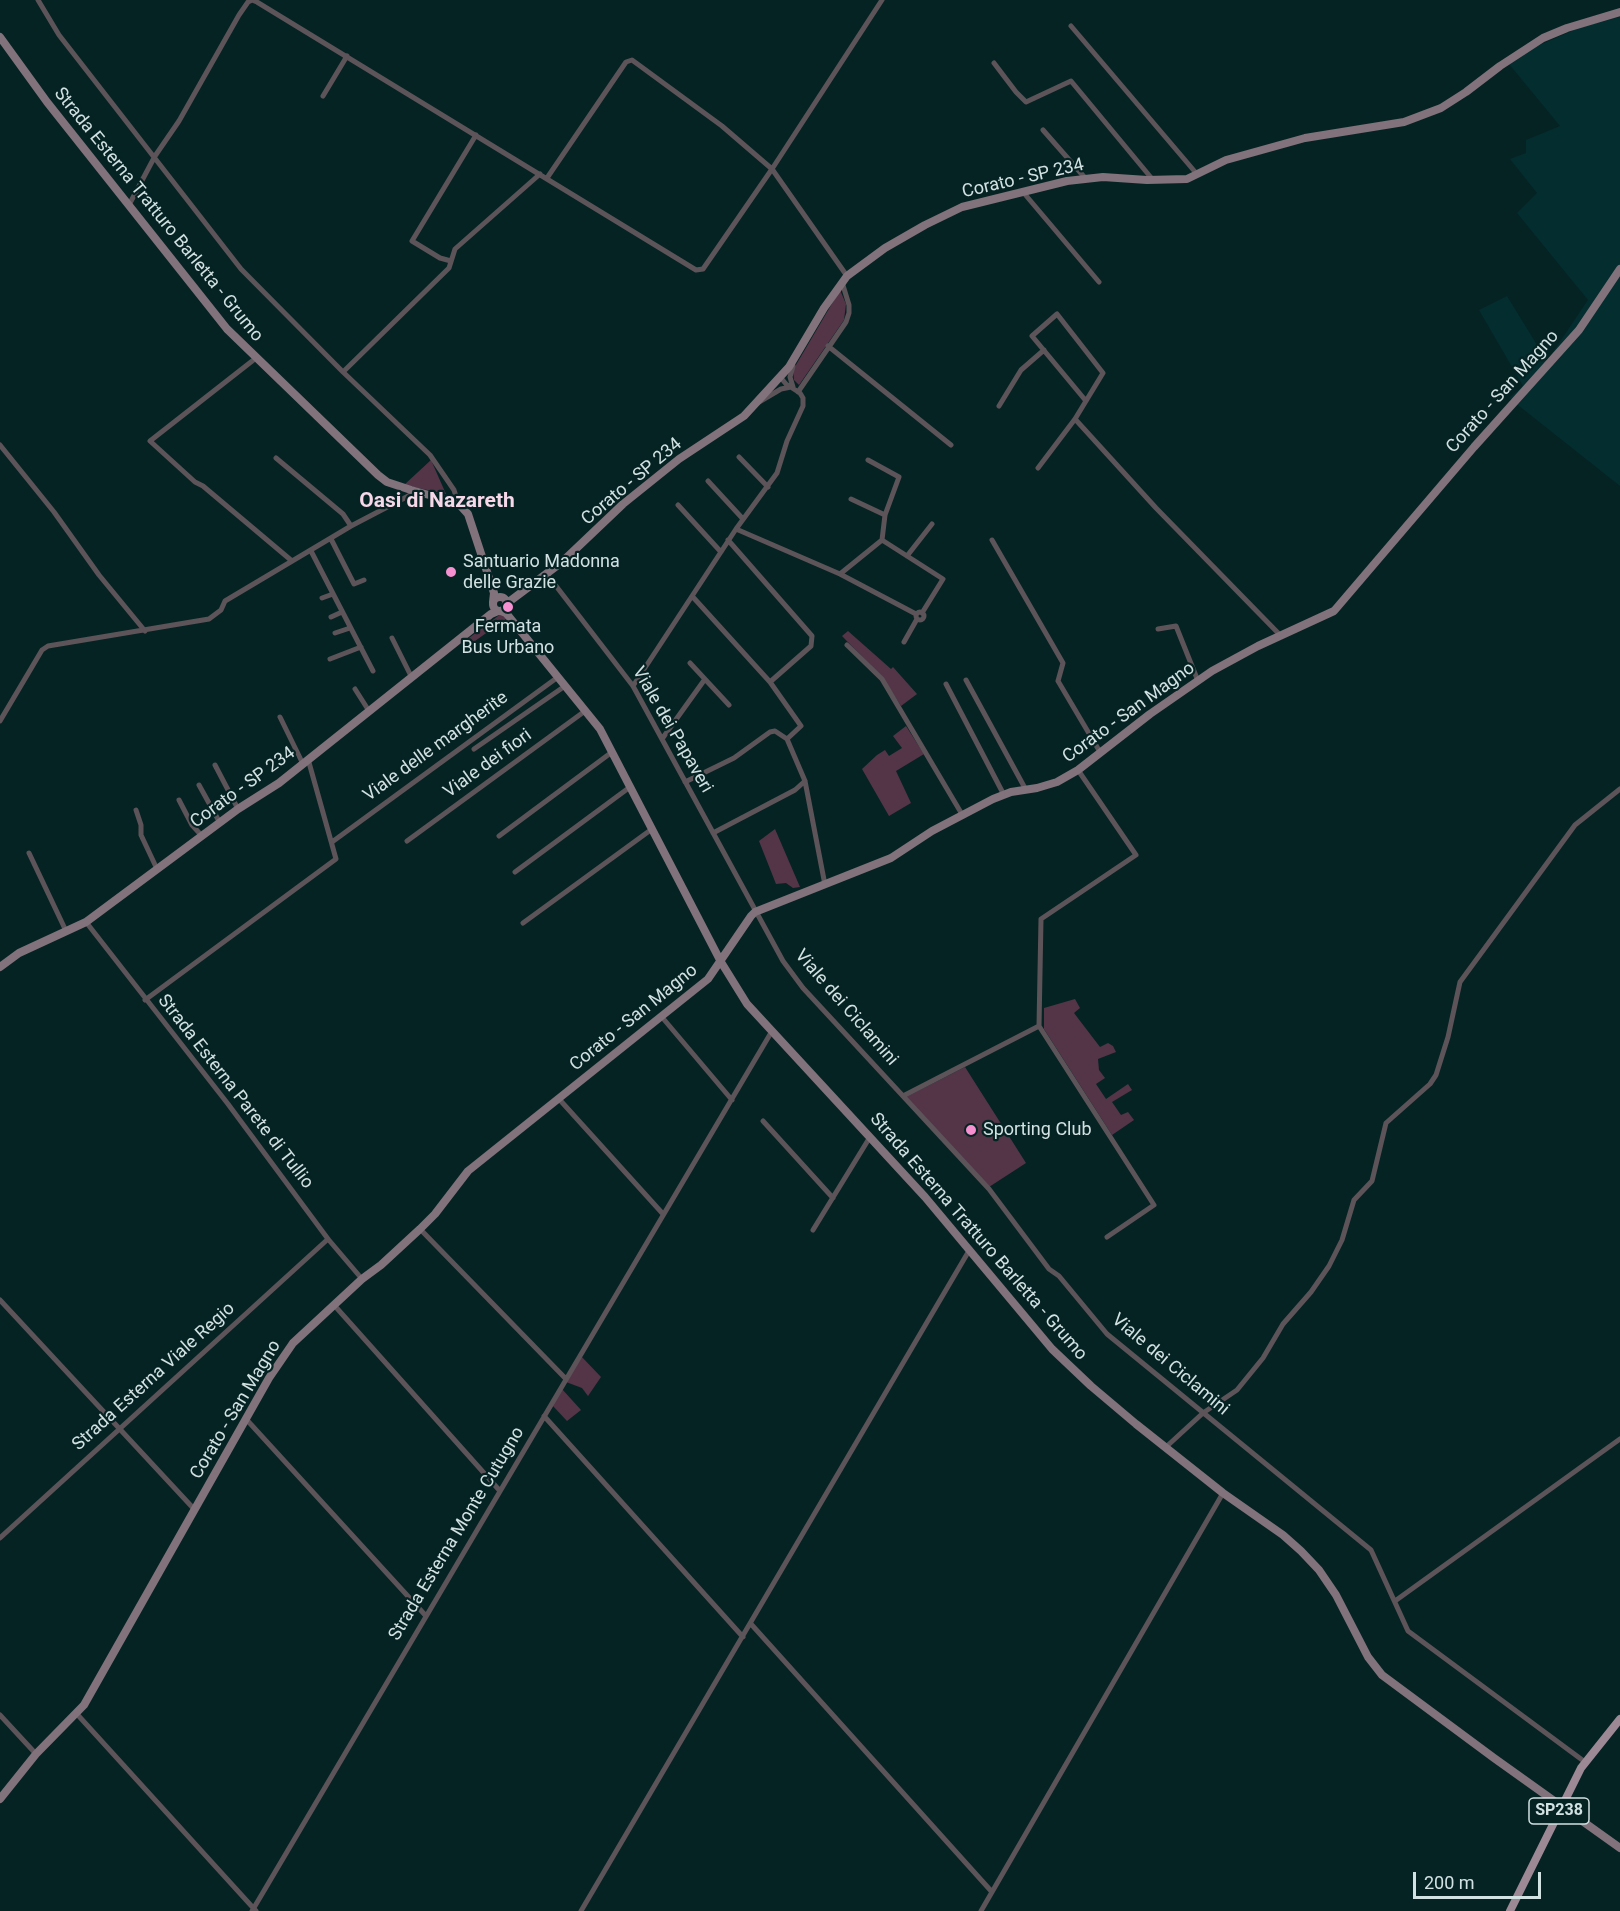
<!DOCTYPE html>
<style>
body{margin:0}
#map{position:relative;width:1620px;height:1911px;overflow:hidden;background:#062324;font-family:Roboto,sans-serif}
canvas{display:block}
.scale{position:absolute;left:1413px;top:1872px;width:128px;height:27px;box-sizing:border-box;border:3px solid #d2e1e2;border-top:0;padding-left:8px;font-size:18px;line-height:21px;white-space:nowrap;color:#d2e1e2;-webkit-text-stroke:4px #062324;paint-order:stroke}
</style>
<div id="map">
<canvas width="1620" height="1911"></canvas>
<div class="scale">200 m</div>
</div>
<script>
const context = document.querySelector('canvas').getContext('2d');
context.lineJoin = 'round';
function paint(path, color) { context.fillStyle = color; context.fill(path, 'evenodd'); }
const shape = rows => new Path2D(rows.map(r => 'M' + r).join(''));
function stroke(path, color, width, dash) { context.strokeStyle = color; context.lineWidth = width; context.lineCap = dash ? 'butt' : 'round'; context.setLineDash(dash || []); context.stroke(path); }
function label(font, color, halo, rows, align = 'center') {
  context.font = font + ' Roboto,sans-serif'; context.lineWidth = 4.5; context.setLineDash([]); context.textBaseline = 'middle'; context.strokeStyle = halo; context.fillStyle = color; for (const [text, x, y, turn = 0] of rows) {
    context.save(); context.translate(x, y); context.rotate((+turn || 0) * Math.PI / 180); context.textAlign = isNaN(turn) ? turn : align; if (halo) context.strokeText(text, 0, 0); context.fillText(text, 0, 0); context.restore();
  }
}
paint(shape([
 [1620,17,1620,486,1509,398,1523,386,1479,310,1507,296,1547,361,1588,300,1517,213,1537,193,1510,159,1526,153,1526,140,1560,126,1509,64,1535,47,1581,27]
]), '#042d2f');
paint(shape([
 [840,290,846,304,844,320,799,385,794,380,793,370],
 [431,460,446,494,404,485],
 [502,613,506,619,468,646,465,641],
 [848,631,891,669,893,667,917,694,901,706,883,678,842,636],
 [906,726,924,754,896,771,911,803,889,816,862,769,877,755,885,750,889,756,902,748,893,736],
 [775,829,800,887,793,888,786,883,776,884,759,841],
 [1075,999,1080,1008,1074,1013,1100,1047,1108,1043,1113,1046,1116,1052,1098,1059,1099,1070,1105,1078,1096,1084,1106,1099,1128,1084,1132,1090,1112,1102,1121,1115,1128,1112,1134,1120,1112,1135,1044,1029,1044,1008],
 [965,1067,1026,1163,989,1187,906,1097],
 [581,1356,601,1377,588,1396,582,1388,566,1382],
 [562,1389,581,1410,567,1421,552,1405]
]), '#533547');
stroke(shape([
 [38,0,59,35,241,269,343,372,430,455,454,490,458,503],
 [1071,26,1196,173],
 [994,63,1016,92,1026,102,1071,81,1153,180],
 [323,96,347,56],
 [1043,130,1086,179],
 [547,178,626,62,632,60,722,126,772,169,847,276],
 [1023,192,1099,282],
 [129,205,155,156,179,121,239,15,248,2,252,0,257,2,696,270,703,269,772,169,882,0],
 [451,261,440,258,412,241,476,135],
 [828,346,951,445],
 [256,358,150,441,195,482,203,486,292,561],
 [343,372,449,268,455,249,540,174],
 [793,387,790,377,793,366],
 [798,392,846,322,849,313,849,305,842,282],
 [759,402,781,389,791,387],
 [999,406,1021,370,1044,350],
 [1075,419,1156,508,1281,636],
 [0,445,54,512,99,575,145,631],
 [739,457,768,487],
 [276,458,343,514,351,526],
 [1038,468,1075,419,1103,373,1057,314,1032,336,1086,401],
 [708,481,743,519],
 [851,499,885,515],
 [678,505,721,552],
 [736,529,840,574,916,614],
 [331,539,354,584,364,580],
 [728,540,812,636,811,646,770,682],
 [882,540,943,579,922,613],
 [992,540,1063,663,1058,681,1100,752],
 [311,551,373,671],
 [907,556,932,524],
 [546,573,633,686,783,961,803,988,989,1189,1049,1269,1059,1276,1107,1334,1371,1550,1408,1631,1585,1762],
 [840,574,882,540,885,515,899,477,868,460],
 [322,598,333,594],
 '916 616a4 4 0 1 1 8 0a4 4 0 1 1-8 0Z',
 [331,617,342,612],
 [1158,629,1176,626,1198,681],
 [335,633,350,628],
 [392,638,412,678],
 [904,642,917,619],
 [847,645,882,679,963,816],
 [330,659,361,647],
 [690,663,729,705],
 [966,680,1026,790],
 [946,684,1004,795],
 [633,686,736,529,777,473,787,441,803,406,803,398,800,393,786,384,781,378],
 [355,689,369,711],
 [280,717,303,764],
 [0,721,42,650,48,646,209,619,221,610,225,601,351,526,416,492],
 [662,739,705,679],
 [787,739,805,781,825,885],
 [474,749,565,686],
 [215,765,238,809],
 [1078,770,1136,855,1041,919,1039,1026,1154,1205,1107,1237],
 [685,782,734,758,770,732,775,731,787,739,801,726,770,682,692,596],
 [199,785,220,823],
 [179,800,192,825,202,836],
 [136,810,141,825,141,835,157,869],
 [713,833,795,790,805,781],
 [499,836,612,752],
 [407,841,585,711],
 [332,842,558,677],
 [29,853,66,931],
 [515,872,630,787],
 [86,922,228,1104,328,1239,362,1279],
 [523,923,652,829],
 [145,1000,336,859,308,759],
 [661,1016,732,1100],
 [903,1096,1039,1026],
 [559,1099,663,1214],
 [763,1121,833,1198],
 [420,1229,566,1379],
 [813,1230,870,1137],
 [0,1300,194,1509],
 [334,1305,500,1491],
 [544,1416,743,1637],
 [246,1419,426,1616],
 [1166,1447,1203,1413,1237,1390,1263,1358,1283,1324,1311,1292,1329,1266,1342,1240,1354,1200,1372,1181,1386,1123,1430,1084,1436,1075,1448,1037,1460,982,1575,825,1620,789],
 [0,1538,328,1239],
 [1395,1601,1620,1439],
 [751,1624,992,1892],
 [76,1713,256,1911],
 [0,1715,36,1754],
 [252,1911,772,1031],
 [581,1911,970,1249],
 [981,1911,1223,1493]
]), '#5d5459', 5);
stroke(shape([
 [0,37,47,102,227,329,378,475,387,482,411,490,458,503,468,514,494,593,493,602],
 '493 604a7 7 0 1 1 14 0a7 7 0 1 1-14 0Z',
 [506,604,562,562,623,504,679,459,744,416,789,367,824,308,847,276,885,248,925,225,962,207,1067,181,1103,177,1147,180,1187,179,1226,160,1305,138,1404,122,1441,108,1466,92,1500,66,1543,38,1567,28,1620,12],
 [501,611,506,613,600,729,721,962,747,1004,925,1197,1052,1349,1091,1386,1136,1424,1223,1493,1283,1535,1301,1551,1319,1570,1336,1595,1368,1657,1382,1675,1494,1758,1620,1848],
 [0,967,19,953,86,922,238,809,279,783,491,614,498,611],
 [0,1799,36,1754,84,1705,269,1378,293,1343,362,1279,381,1265,420,1229,435,1214,468,1171,708,979,751,916,755,912,891,858,932,831,993,799,1011,792,1037,788,1057,782,1078,770,1150,714,1212,671,1258,646,1334,611,1474,447,1579,330,1620,269]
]), '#81727b', 8);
stroke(shape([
 [1510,1911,1581,1768,1620,1719]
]), '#9d8995', 8);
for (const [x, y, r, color] of [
 [451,572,6,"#f690d0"],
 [508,607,6,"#f690d0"],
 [971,1130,6,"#f690d0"]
]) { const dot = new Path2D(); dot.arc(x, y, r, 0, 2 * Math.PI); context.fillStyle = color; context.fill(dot); stroke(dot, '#062324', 2); }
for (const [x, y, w] of [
 [1559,1811,60]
]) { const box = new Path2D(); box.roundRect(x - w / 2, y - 13, w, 26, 4.5); context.fillStyle = '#062324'; context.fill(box); stroke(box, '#d2e1e2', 1.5); }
label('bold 16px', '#d2e1e2', null, [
 ["SP238",1559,1811]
]);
label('18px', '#d2e1e2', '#062324', [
 ["Corato - SP 234",1023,179,-13],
 ["Strada Esterna Tratturo Barletta - Grumo",158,215,51],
 ["Corato - San Magno",1503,392,-48],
 ["Corato - SP 234",632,482,-40],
 ["Corato - San Magno",1129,713,-36],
 ["Viale dei Papaveri",672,730,60],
 ["Viale delle margherite",436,747,-36],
 ["Viale dei fiori",488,764,-36],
 ["Corato - SP 234",243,788,-36],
 ["Viale dei Ciclamini",846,1008,49],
 ["Corato - San Magno",634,1018,-39],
 ["Strada Esterna Parete di Tullio",235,1092,52],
 ["Strada Esterna Tratturo Barletta - Grumo",978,1237,49],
 ["Viale dei Ciclamini",1170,1365,40],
 ["Strada Esterna Viale Regio",154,1377,-42],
 ["Corato - San Magno",236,1410,-59],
 ["Strada Esterna Monte Cutugno",457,1534,-59]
]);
label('18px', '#d2e1e2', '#062324', [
 ["Santuario Madonna",463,562],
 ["delle Grazie",463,583],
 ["Fermata",508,627,"center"],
 ["Bus Urbano",508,648,"center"],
 ["Sporting Club",983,1130]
], 'left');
label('bold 21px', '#f6d8e9', '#062324', [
 ["Oasi di Nazareth",437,502]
]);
</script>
